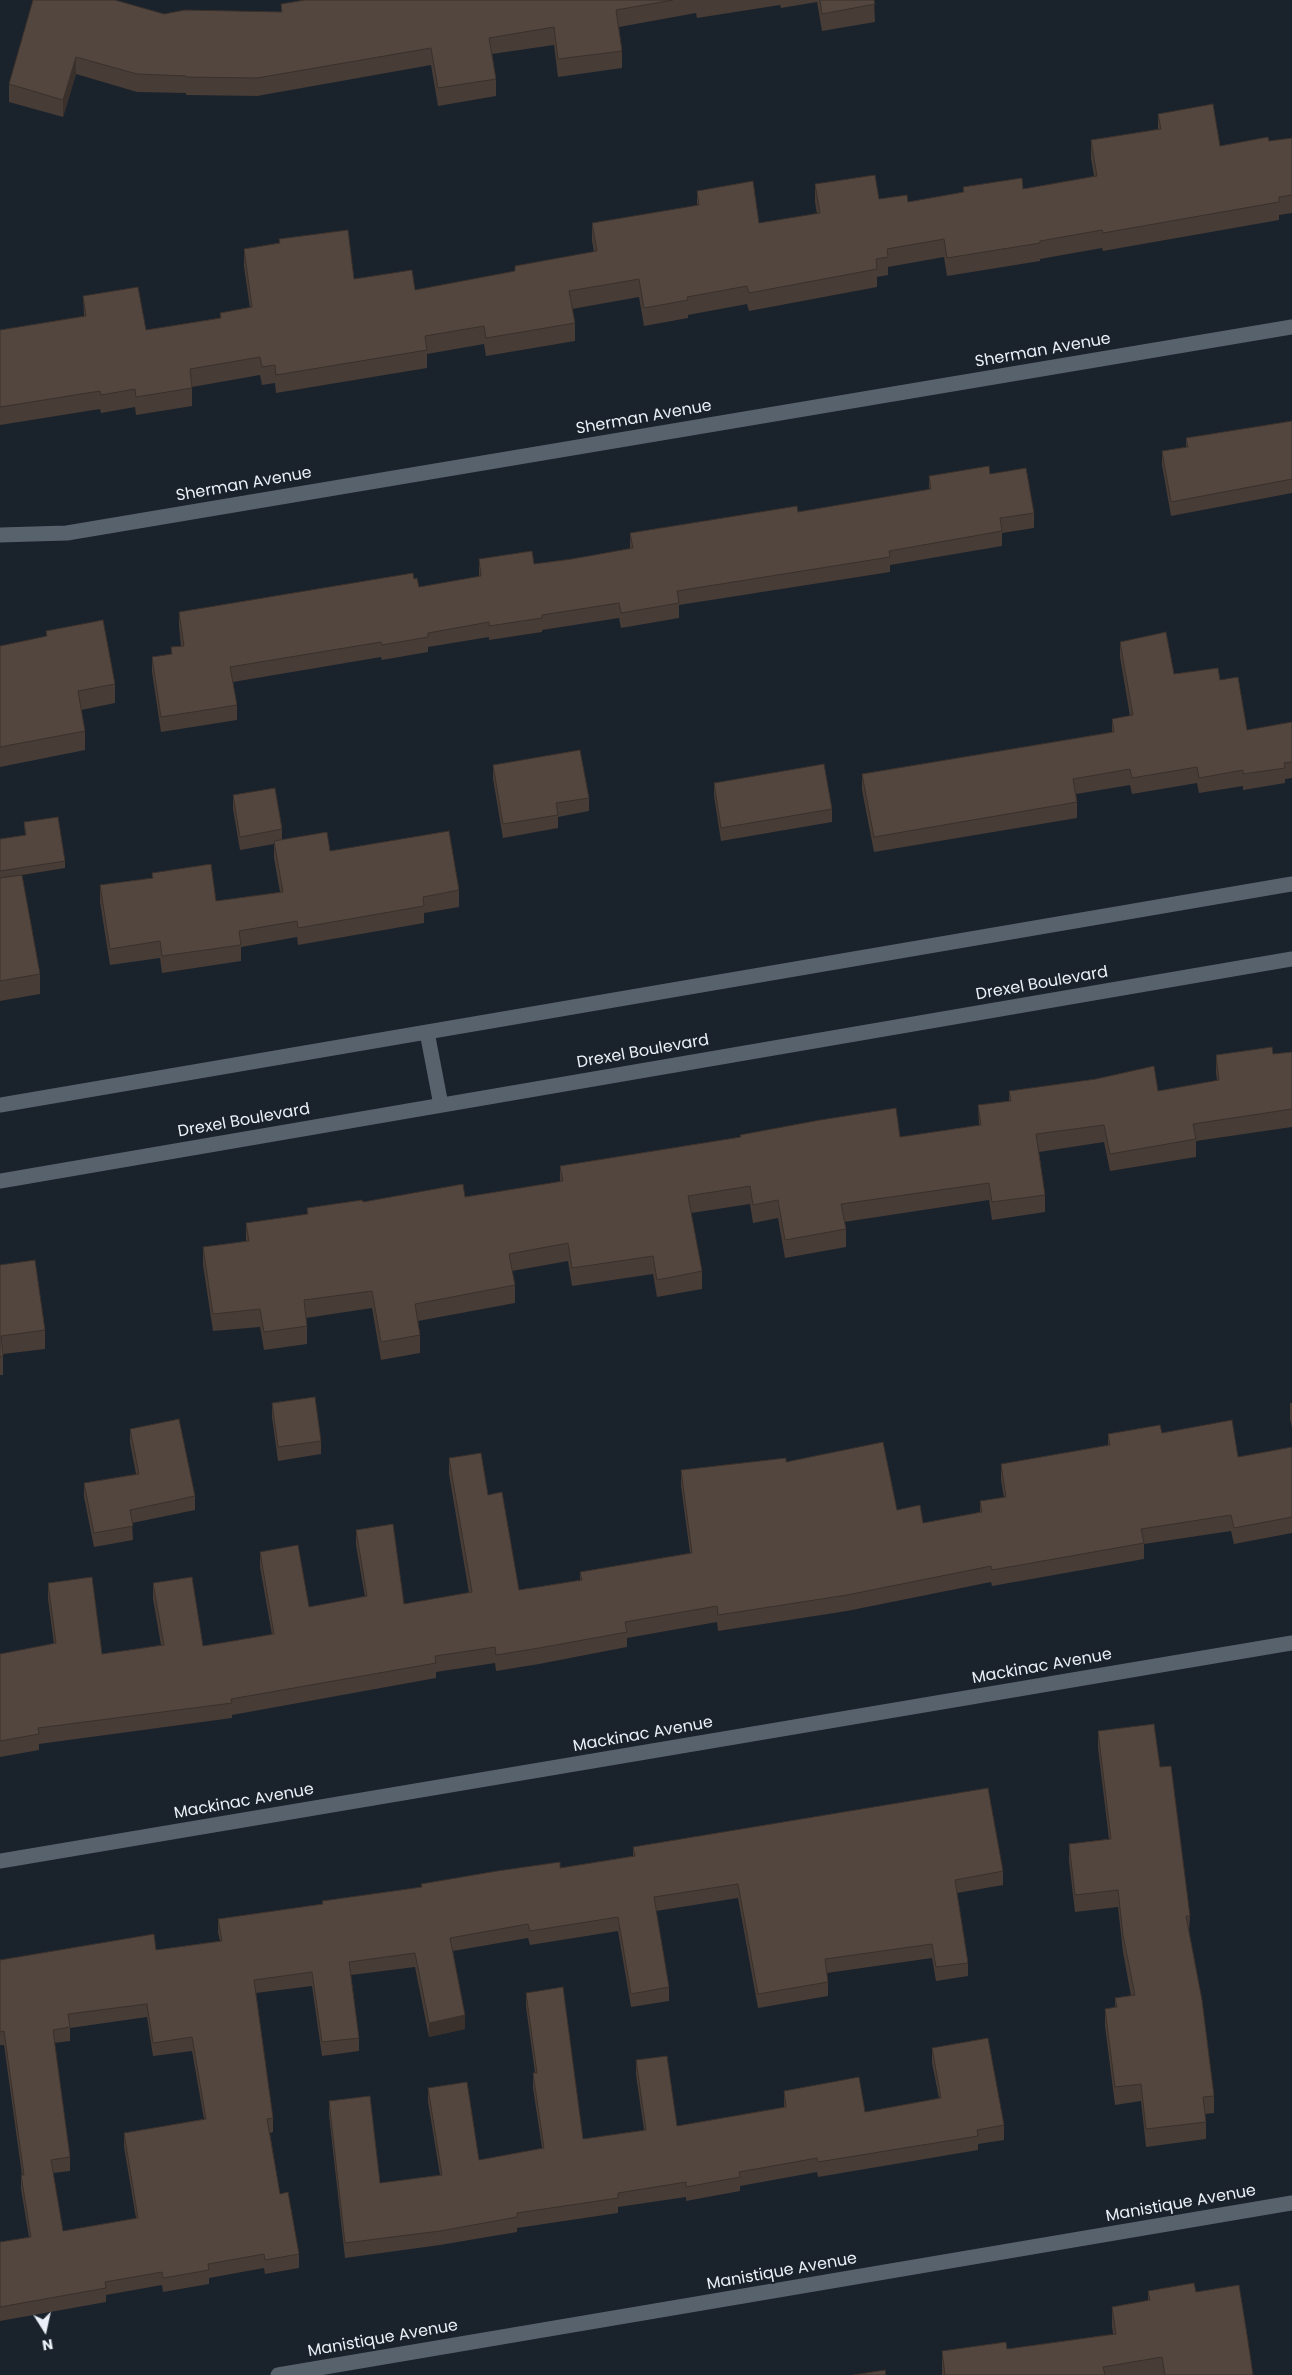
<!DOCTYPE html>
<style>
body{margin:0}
#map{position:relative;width:1292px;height:2375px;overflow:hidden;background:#1a222c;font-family:Poppins,sans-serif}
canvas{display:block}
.north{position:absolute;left:20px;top:2305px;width:50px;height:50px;-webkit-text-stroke:4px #1a222c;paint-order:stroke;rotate:170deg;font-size:14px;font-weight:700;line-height:20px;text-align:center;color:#eaf0f6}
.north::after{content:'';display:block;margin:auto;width:18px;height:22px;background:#eaf0f6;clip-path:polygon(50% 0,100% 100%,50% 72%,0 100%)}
</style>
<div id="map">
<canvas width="1292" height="2375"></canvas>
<div class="north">N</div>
</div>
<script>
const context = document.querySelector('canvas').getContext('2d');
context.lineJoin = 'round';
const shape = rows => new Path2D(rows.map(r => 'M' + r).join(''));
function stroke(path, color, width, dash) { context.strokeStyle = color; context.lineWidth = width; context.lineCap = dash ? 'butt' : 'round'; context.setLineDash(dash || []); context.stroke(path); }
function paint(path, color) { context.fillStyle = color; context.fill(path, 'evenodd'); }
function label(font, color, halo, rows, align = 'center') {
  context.font = font + ' Poppins,sans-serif'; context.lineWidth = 4; context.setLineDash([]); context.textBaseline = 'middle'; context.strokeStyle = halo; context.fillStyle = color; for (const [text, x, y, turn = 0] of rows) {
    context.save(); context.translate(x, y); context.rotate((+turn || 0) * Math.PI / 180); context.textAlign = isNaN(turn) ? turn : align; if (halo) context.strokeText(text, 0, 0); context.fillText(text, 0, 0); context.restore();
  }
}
stroke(shape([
 [0,535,67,533,1292,327],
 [427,1032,441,1105],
 [0,1105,1292,884],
 [0,1181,1292,959],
 [0,1861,1292,1643],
 [278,2375,1292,2203]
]), '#58626d', 15);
paint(shape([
 [305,0,874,0,875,22,822,31,817,2,781,8,780,5,697,18,696,13,619,27,622,51,622,68,558,77,554,45,492,54,496,79,496,96,438,106,431,65,257,96,186,95,186,93,137,92,76,74,63,117,9,102,9,84,164,14,281,12,281,4],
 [1158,114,1220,146,1269,141,1292,138,1292,213,1279,215,1279,220,1103,251,1102,248,1040,259,1040,261,947,276,944,257,888,267,888,275,877,277,877,287,749,311,747,304,688,315,688,318,644,326,639,297,572,309,575,323,575,341,486,356,484,344,427,354,427,368,276,393,275,383,262,385,260,375,192,387,192,406,136,415,135,407,101,413,100,409,0,425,0,330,84,316,83,296,146,330,220,318,220,313,250,308,244,267,244,249,279,243,279,239,354,279,415,290,515,271,515,266,594,252,592,241,592,223,697,206,697,191,759,223,817,214,815,202,815,184,879,199,908,202,963,192,963,187,1023,189,1094,176,1091,158,1091,140,1158,129],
 [1292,421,1292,493,1171,516,1162,465,1162,451,1186,447,1186,438],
 [990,474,1034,513,1034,528,1002,533,1002,546,890,565,890,572,679,605,679,618,621,628,619,618,542,630,542,632,489,640,489,637,428,647,428,652,382,660,381,657,233,682,237,705,237,720,161,732,152,672,152,657,171,654,171,647,181,646,179,626,179,612,414,579,419,587,479,577,479,559,534,564,572,559,630,549,630,533,798,512,929,490,929,476],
 [46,631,115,684,115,703,81,710,85,731,85,750,0,767,0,646,46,637],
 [1120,642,1174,674,1220,680,1247,730,1292,722,1292,778,1285,779,1285,783,1243,790,1243,786,1199,793,1197,783,1132,794,1130,785,1076,794,1077,802,1077,818,874,852,862,790,862,774,1112,732,1112,719,1130,716,1120,657],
 [493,765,589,798,589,811,558,817,558,828,503,838,493,779],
 [714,783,832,809,832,822,721,841,714,796],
 [233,795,282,829,282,840,330,851,459,890,459,907,424,913,424,923,298,945,297,937,241,947,241,961,162,973,160,958,110,965,100,902,100,885,152,878,152,873,216,901,280,892,274,858,274,844,240,850,233,809],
 [24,822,65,861,65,868,22,875,40,974,40,994,0,1001,0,839,25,835],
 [1292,1052,1292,1127,1196,1141,1196,1157,1110,1171,1104,1142,1039,1152,1045,1195,1045,1212,992,1220,989,1200,844,1222,846,1229,846,1247,785,1258,778,1218,753,1223,750,1204,691,1213,702,1271,702,1289,657,1297,653,1274,572,1286,568,1261,512,1271,515,1285,515,1303,418,1321,420,1335,420,1353,381,1360,372,1308,306,1318,307,1326,307,1344,264,1350,260,1327,213,1331,203,1265,203,1247,246,1241,246,1223,307,1214,307,1208,363,1202,465,1197,560,1182,560,1166,740,1137,740,1135,900,1137,979,1125,978,1105,1009,1101,1009,1091,1158,1091,1217,1081,1216,1072,1216,1055,1273,1054],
 [0,1265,45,1330,45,1349,3,1354,3,1375,0,1375],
 [272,1403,321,1441,321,1454,278,1461,272,1417],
 [1290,1403,1292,1403,1292,1428,1290,1419],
 [130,1429,195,1496,195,1510,132,1523,133,1540,94,1547,84,1497,84,1483,136,1474,130,1443],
 [1162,1433,1238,1457,1292,1447,1292,1533,1234,1544,1231,1531,1144,1544,1144,1559,992,1586,991,1582,847,1611,718,1631,717,1622,627,1638,627,1647,539,1664,496,1671,495,1663,436,1672,436,1678,232,1715,232,1718,39,1744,39,1750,0,1757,0,1654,54,1644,48,1599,48,1583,102,1654,161,1645,153,1599,153,1583,203,1646,272,1635,260,1567,260,1552,309,1607,365,1597,356,1545,356,1530,404,1604,469,1593,449,1474,449,1458,488,1495,519,1590,580,1580,580,1572,690,1553,681,1486,681,1470,786,1462,897,1510,923,1523,980,1512,980,1501,1004,1498,1001,1480,1001,1464,1108,1445,1108,1434],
 [1098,1731,1160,1767,1190,1916,1189,1933,1214,2096,1214,2113,1205,2114,1206,2122,1206,2139,1146,2147,1141,2101,1115,2105,1105,2026,1105,2009,1115,2007,1115,1998,1131,1996,1123,1952,1118,1907,1075,1912,1069,1861,1069,1844,1109,1839,1098,1748],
 [633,1847,1003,1871,1003,1885,957,1893,968,1963,968,1976,936,1981,932,1958,827,1973,828,1982,828,1996,758,2008,738,1898,656,1911,669,1987,669,2001,631,2007,618,1931,530,1945,528,1938,453,1951,465,2029,429,2037,415,1967,351,1975,359,2038,359,2051,322,2056,312,1986,256,1993,273,2118,273,2132,270,2133,280,2194,299,2254,299,2268,265,2274,264,2268,209,2278,209,2284,163,2292,162,2285,106,2295,106,2302,0,2321,0,2242,29,2237,21,2189,21,2175,22,2175,4,2045,0,2045,0,1960,156,1950,220,1941,218,1933,218,1919,322,1904,421,1887,421,1884,560,1868,633,1856],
 [147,2017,153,2056,192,2051,204,2119,124,2133,124,2147,136,2218,63,2231,53,2173,70,2171,70,2157,54,2043,70,2041,70,2028],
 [526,1993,583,2139,644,2130,636,2075,636,2060,677,2126,784,2107,784,2091,865,2112,939,2098,932,2063,932,2048,1004,2125,1004,2140,978,2144,978,2150,818,2177,817,2172,740,2186,740,2191,686,2201,686,2197,618,2207,618,2213,517,2228,517,2232,440,2245,345,2258,329,2115,329,2101,380,2183,440,2175,428,2102,428,2088,479,2160,542,2148,533,2088,533,2073,535,2073,526,2007],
 [1148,2291,1196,2292,1253,2375,942,2375,942,2351,1007,2349,1113,2334,1112,2326,1112,2307,1148,2301]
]), '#473c36');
paint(shape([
 [76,57,76,74,63,117,63,100],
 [465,2015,465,2029,429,2037,429,2023]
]), '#3a312c');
const building = shape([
 [33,0,115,0,164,14,185,10,282,12,281,4,305,0,673,0,616,10,622,51,558,59,554,27,489,38,496,79,438,88,431,48,257,78,186,77,186,76,137,74,76,57,63,100,9,84,33,0],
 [820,0,874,0,875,4,822,14,820,0],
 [1213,104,1220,146,1268,137,1269,141,1292,138,1292,195,1279,197,1279,202,1103,233,1102,230,1040,241,1040,243,947,258,944,239,887,249,888,257,876,259,877,269,749,293,747,286,687,297,688,300,644,308,639,279,569,291,575,323,486,338,484,326,425,336,427,350,276,375,275,365,262,367,260,357,190,369,192,388,136,397,135,389,101,395,100,391,0,407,0,330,86,316,83,296,138,287,146,330,221,318,220,313,252,307,244,249,280,243,279,239,348,230,354,279,412,270,415,290,515,271,515,266,597,251,592,223,699,205,697,191,753,181,759,223,820,213,815,184,875,175,879,199,907,195,908,202,964,192,963,187,1022,178,1023,189,1097,176,1091,140,1161,129,1158,114,1213,104],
 [1292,421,1292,479,1171,502,1162,451,1188,447,1186,438,1292,421],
 [989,466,990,474,1026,468,1034,513,1000,518,1002,531,889,551,890,557,677,591,679,603,621,613,619,603,542,615,542,618,489,626,489,622,428,633,428,637,382,645,381,642,230,667,237,705,161,717,152,657,172,654,171,647,184,646,179,612,413,573,414,579,417,578,419,587,481,576,479,559,532,551,534,564,572,559,633,548,630,533,797,506,798,512,931,489,929,476,989,466],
 [103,620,115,684,78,691,85,731,0,747,0,646,47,636,46,631,103,620],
 [1166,632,1174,674,1218,668,1220,680,1238,677,1247,730,1292,722,1292,762,1284,763,1285,768,1243,774,1243,770,1199,778,1197,767,1132,778,1130,769,1073,779,1077,802,874,837,862,774,1114,732,1112,719,1133,715,1120,642,1166,632],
 [580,750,589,798,556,803,558,815,503,824,493,765,580,750],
 [824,764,832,809,721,828,714,783,824,764],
 [275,788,282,829,240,837,233,795,275,788],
 [58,817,65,861,0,871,0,839,26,835,24,822,58,817],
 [449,831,459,890,423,897,424,906,298,928,297,921,239,931,241,945,162,956,160,941,110,949,100,885,153,878,152,873,211,864,216,901,283,892,274,841,327,832,330,851,449,831],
 [22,875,40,974,0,981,0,878,22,875],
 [1272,1047,1273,1054,1292,1052,1292,1109,1193,1124,1196,1139,1110,1154,1104,1125,1036,1134,1045,1195,992,1202,989,1183,841,1204,846,1229,785,1240,778,1200,753,1205,750,1186,688,1196,702,1271,657,1280,653,1256,572,1268,568,1243,509,1254,515,1285,415,1304,420,1335,381,1342,372,1291,304,1300,307,1326,264,1332,260,1309,213,1314,203,1247,249,1241,246,1223,308,1214,307,1208,362,1200,363,1202,463,1184,465,1197,563,1181,560,1166,741,1137,740,1135,820,1120,896,1108,900,1137,981,1125,978,1105,1011,1101,1009,1091,1096,1079,1154,1066,1158,1091,1219,1080,1216,1055,1272,1047],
 [35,1260,45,1330,1,1336,3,1356,0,1357,0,1265,35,1260],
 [315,1397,321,1441,278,1447,272,1403,315,1397],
 [179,1419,195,1496,130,1510,133,1526,94,1533,84,1483,139,1474,130,1429,179,1419],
 [1232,1420,1238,1457,1292,1447,1292,1517,1234,1528,1231,1515,1141,1529,1144,1543,992,1570,991,1566,847,1595,718,1615,717,1606,625,1622,627,1632,539,1648,496,1655,495,1647,435,1656,436,1663,231,1699,232,1703,38,1728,39,1734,0,1741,0,1654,56,1643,48,1583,92,1577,102,1654,164,1645,153,1583,192,1577,203,1646,274,1634,260,1552,298,1545,309,1607,367,1596,356,1530,393,1524,404,1604,472,1592,449,1458,481,1453,488,1495,502,1492,519,1590,582,1580,580,1572,692,1553,681,1470,786,1458,786,1462,883,1442,897,1510,920,1505,923,1523,982,1512,980,1501,1006,1497,1001,1464,1110,1445,1108,1434,1160,1425,1162,1433,1232,1420],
 [1154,1724,1160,1767,1171,1766,1190,1916,1186,1916,1202,2000,1214,2096,1203,2097,1206,2122,1146,2129,1141,2084,1115,2087,1105,2009,1117,2007,1115,1998,1135,1995,1123,1935,1118,1890,1075,1895,1069,1844,1111,1839,1098,1731,1154,1724],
 [988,1788,1003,1871,955,1880,968,1963,936,1967,932,1944,825,1959,828,1982,758,1994,738,1884,654,1897,669,1987,631,1994,618,1917,530,1931,528,1924,450,1938,465,2015,429,2023,415,1953,349,1962,359,2038,322,2042,312,1972,254,1980,273,2118,267,2119,280,2194,288,2192,299,2254,265,2260,264,2254,208,2264,209,2270,163,2278,162,2272,105,2282,106,2288,0,2307,0,2242,31,2237,21,2175,24,2175,4,2031,0,2032,0,1960,154,1934,156,1950,222,1941,218,1919,323,1904,322,1901,422,1887,421,1884,497,1871,560,1862,560,1868,635,1856,633,1847,988,1788],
 [147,2004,153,2043,192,2037,206,2119,124,2133,138,2218,63,2231,51,2160,70,2157,53,2030,70,2027,68,2014,147,2004],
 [563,1987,583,2139,646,2130,636,2060,667,2056,677,2126,786,2107,784,2091,859,2077,865,2112,941,2098,932,2048,988,2038,1004,2125,977,2130,978,2136,818,2162,817,2158,739,2172,740,2177,686,2187,686,2182,618,2193,618,2198,517,2213,517,2217,440,2231,345,2243,329,2101,370,2096,380,2183,442,2175,428,2088,467,2082,479,2160,544,2148,533,2073,537,2073,526,1993,563,1987],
 [1194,2283,1196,2292,1239,2285,1248,2341,1253,2375,1165,2375,1162,2357,1103,2367,1105,2375,945,2375,942,2351,1006,2342,1007,2349,1116,2334,1112,2307,1150,2300,1148,2291,1194,2283],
 [885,2370,886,2375,853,2375,885,2370]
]);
paint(building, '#53463f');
stroke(building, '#3a312c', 1);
label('16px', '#eaf0f6', '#1a222c', [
 ["Sherman Avenue",1043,351,-10],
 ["Sherman Avenue",644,418,-10],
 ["Sherman Avenue",244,485,-10],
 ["Drexel Boulevard",1042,984,-10],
 ["Drexel Boulevard",643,1052,-10],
 ["Drexel Boulevard",244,1121,-10],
 ["Mackinac Avenue",1042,1667,-10],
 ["Mackinac Avenue",643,1735,-10],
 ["Mackinac Avenue",244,1802,-10],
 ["Manistique Avenue",1181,2204,-10],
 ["Manistique Avenue",782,2272,-10],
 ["Manistique Avenue",383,2339,-10]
]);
</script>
